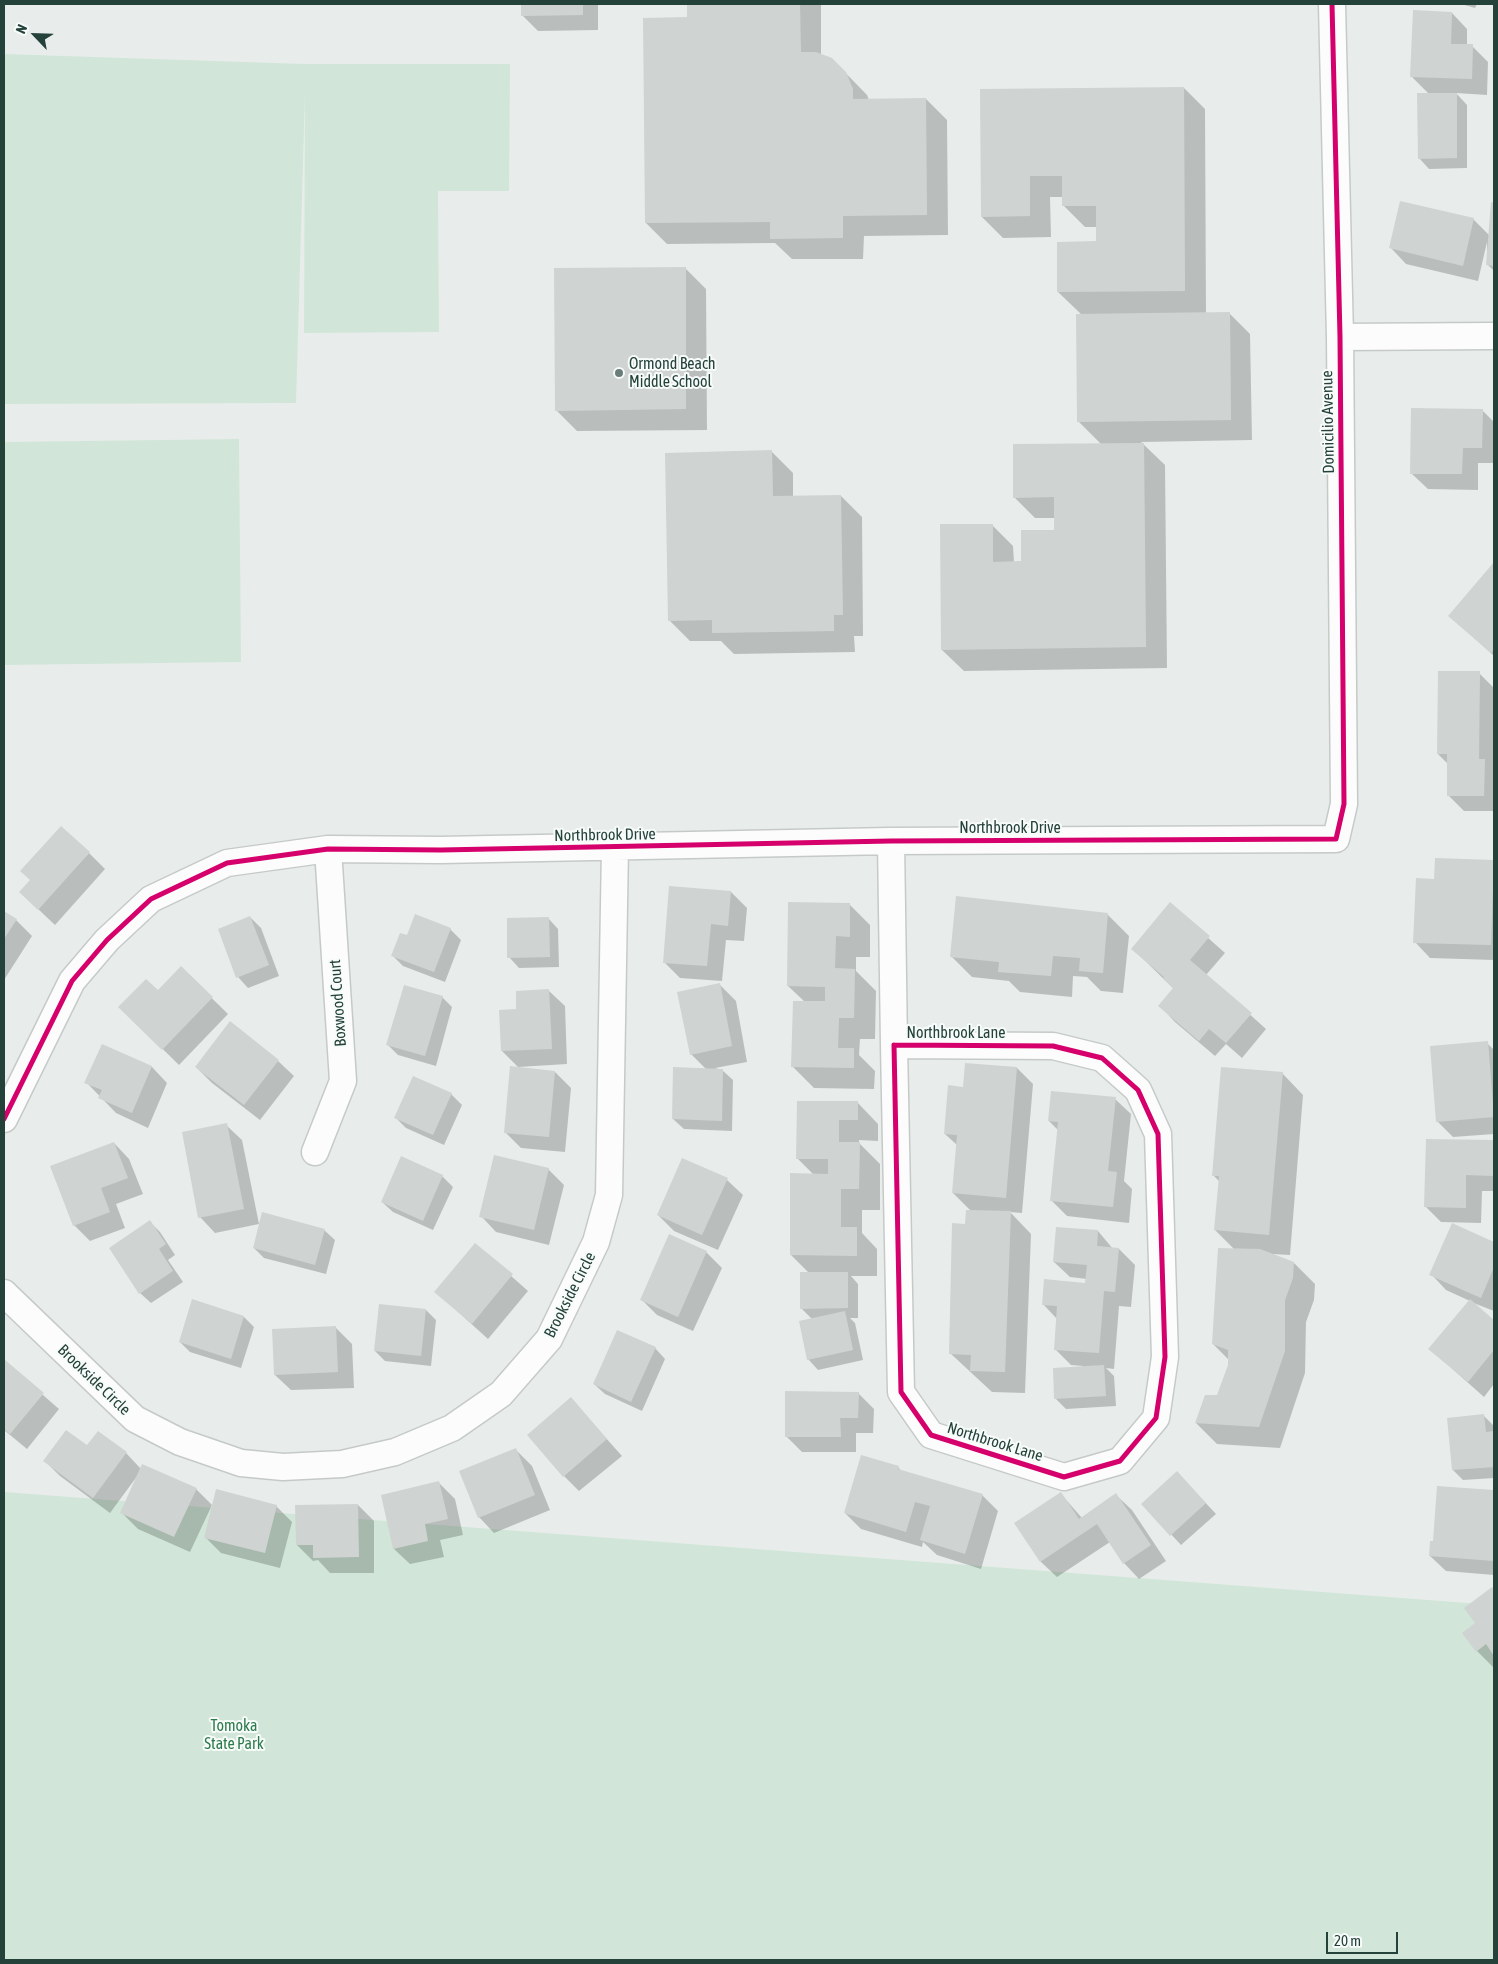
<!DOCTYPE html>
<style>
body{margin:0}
#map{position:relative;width:1498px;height:1964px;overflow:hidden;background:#e8edeb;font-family:"Asap Condensed",sans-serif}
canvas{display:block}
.frame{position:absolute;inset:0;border:5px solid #24423a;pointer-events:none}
.north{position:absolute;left:10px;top:10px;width:50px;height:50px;-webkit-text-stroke:4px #f7fbf9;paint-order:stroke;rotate:294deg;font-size:14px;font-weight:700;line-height:20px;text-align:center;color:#24423a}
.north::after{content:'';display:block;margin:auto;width:18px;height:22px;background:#24423a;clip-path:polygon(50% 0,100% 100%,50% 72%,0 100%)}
.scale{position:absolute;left:1326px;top:1932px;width:72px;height:22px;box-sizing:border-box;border:2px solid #24423a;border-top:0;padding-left:6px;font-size:15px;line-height:18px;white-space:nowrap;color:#24423a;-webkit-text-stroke:4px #f7fbf9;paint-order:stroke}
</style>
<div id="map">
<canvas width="1498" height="1964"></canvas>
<div class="frame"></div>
<div class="north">N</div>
<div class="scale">20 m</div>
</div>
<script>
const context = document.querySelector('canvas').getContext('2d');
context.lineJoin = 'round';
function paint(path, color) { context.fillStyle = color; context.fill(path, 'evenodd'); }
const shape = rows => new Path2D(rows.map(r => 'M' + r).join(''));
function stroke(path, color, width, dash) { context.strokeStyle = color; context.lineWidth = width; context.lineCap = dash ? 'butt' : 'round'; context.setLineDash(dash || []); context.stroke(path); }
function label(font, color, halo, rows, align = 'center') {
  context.font = font + ' "Asap Condensed",sans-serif'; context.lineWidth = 4; context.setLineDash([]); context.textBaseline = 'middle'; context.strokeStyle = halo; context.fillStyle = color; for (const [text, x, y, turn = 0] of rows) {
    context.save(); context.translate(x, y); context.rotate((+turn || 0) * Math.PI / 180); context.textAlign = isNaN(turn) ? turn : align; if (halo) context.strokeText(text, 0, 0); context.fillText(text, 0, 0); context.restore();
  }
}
paint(shape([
 [4,54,305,64,510,64,509,191,438,191,439,332,304,333,305,94,296,403,4,404],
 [239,439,241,662,4,665,4,442],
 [4,1492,1494,1605,1494,1960,4,1960]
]), '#d1e6d8');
paint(shape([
 [522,4,598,4,598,30,538,31,522,15],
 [688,4,821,4,821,55,832,59,867,95,869,100,926,99,947,120,948,235,864,236,863,259,792,259,775,243,667,244,646,223,688,19],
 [1461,4,1477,4,1475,8],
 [1452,13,1467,29,1467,45,1472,46,1488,62,1487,95,1456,93,1467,105,1467,168,1429,169,1419,158,1429,94,1411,76],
 [1184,88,1205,109,1206,314,1229,313,1250,334,1252,440,1141,442,1165,465,1167,668,964,671,942,650,992,525,1013,546,1014,563,1022,563,1055,531,1055,518,1035,518,1014,497,1101,444,1078,421,1082,315,1058,292,1098,243,1097,227,1085,227,1064,206,1064,197,1050,197,1051,237,1003,238,982,217,981,90],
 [1492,204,1494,204,1494,271,1487,264,1487,242,1478,281,1406,264,1391,248,1473,219,1489,235],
 [685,268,706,289,707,430,577,431,556,410],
 [1482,410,1494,422,1494,463,1478,463,1478,490,1428,489,1412,474],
 [772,452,793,473,793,497,841,496,862,517,863,636,854,636,855,652,734,654,721,641,690,641,669,620],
 [1494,564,1494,656,1450,616],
 [1479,673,1494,688,1494,811,1464,811,1448,795,1448,764,1438,754],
 [89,853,105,869,55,925,37,908],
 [1493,862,1494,960,1430,958,1415,942,1435,880],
 [670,888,731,892,747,908,744,941,726,940,722,981,680,978,664,962],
 [957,897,1108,915,1129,936,1123,993,1101,991,1087,977,1073,976,1072,997,1020,992,1009,981,972,977,951,956],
 [849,904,870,925,870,957,856,957,856,971,876,991,875,1039,860,1039,859,1055,875,1071,874,1089,814,1088,793,1067,805,1002,788,986],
 [1170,904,1225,953,1206,975,1266,1029,1242,1058,1226,1044,1215,1056,1175,1022,1160,1006,1174,989,1133,949],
 [4,912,16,920,32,936,4,980],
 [250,917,261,928,279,976,248,988,238,977],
 [548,918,558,929,559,967,519,968,509,957],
 [450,929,461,940,445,982,403,966,393,956],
 [181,968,228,1014,179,1065,120,1007,158,992],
 [720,985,736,1001,747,1062,715,1068,722,1070,733,1080,732,1131,684,1129,673,1119,706,1069,691,1054],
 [549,991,565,1006,567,1064,518,1067,502,1051,518,1010],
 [442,997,452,1007,436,1066,398,1055,388,1045],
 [1487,1043,1494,1050,1494,1134,1453,1137,1437,1121],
 [102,1045,152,1067,167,1083,148,1128,116,1113,86,1082],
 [278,1061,294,1076,260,1120,212,1083,196,1067],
 [1017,1068,1033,1084,1022,1213,1010,1212,1031,1234,1025,1393,992,1392,950,1353,967,1225,971,1211,953,1193,957,1145,945,1134,964,1088],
 [555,1072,571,1088,565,1152,521,1148,505,1132],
 [1282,1073,1303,1095,1290,1255,1272,1254,1294,1263,1315,1284,1314,1300,1306,1322,1305,1373,1280,1448,1217,1444,1196,1423,1218,1396,1229,1365,1229,1360,1213,1344,1235,1250,1215,1230,1220,1182,1213,1175],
 [451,1094,462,1105,444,1145,406,1128,396,1118],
 [1115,1099,1131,1114,1124,1181,1132,1189,1129,1223,1067,1216,1051,1200,1058,1130,1049,1121],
 [857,1102,878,1124,878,1141,859,1140,859,1143,880,1164,880,1210,862,1210,862,1233,877,1249,877,1276,851,1276,858,1284,858,1318,850,1318,855,1323,863,1360,818,1370,808,1359,813,1320,801,1308,810,1274,791,1255,814,1175,797,1158],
 [226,1125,242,1140,259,1224,215,1233,200,1217],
 [1428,1140,1494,1141,1494,1191,1482,1191,1481,1223,1441,1222,1425,1206],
 [114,1143,129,1159,143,1194,116,1204,125,1228,90,1241,74,1225],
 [402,1158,442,1176,453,1187,433,1230,393,1212,382,1202],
 [548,1169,564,1185,549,1245,496,1232,481,1216],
 [727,1180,743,1195,718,1250,674,1231,658,1215],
 [150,1222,160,1232,175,1255,168,1260,183,1282,151,1303,140,1293],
 [1453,1225,1494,1243,1494,1311,1471,1302,1494,1321,1494,1384,1484,1397,1430,1349,1470,1301,1446,1290,1431,1274],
 [324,1230,335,1240,326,1274,264,1258,254,1248],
 [1098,1231,1113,1249,1119,1249,1135,1265,1131,1307,1119,1306,1114,1369,1106,1368,1114,1376,1116,1406,1066,1409,1056,1399,1083,1366,1071,1365,1055,1349,1057,1319,1043,1304,1086,1284,1087,1279,1070,1277,1054,1262],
 [475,1244,528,1291,488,1339,436,1292],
 [706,1252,722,1268,693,1331,657,1315,641,1299],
 [426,1310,436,1320,431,1366,385,1361,375,1351],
 [244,1317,254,1327,241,1368,190,1352,180,1342],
 [336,1328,352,1344,354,1388,291,1390,275,1375],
 [655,1348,665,1359,642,1411,605,1394,594,1384],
 [4,1361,59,1409,27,1449,4,1430],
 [858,1393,874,1409,873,1433,856,1433,856,1452,802,1452,786,1436],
 [571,1399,622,1456,579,1491,564,1476],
 [1484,1416,1494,1426,1494,1478,1463,1480,1453,1470],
 [88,1447,126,1453,141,1469,196,1489,212,1505,190,1552,138,1529,122,1513,138,1475,110,1513,60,1476,45,1461],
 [516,1450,532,1466,550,1510,494,1533,479,1517],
 [898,1467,902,1472,982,1495,998,1511,981,1569,937,1555,923,1542,922,1547,861,1529,845,1513],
 [439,1483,455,1499,463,1535,440,1540,444,1557,410,1564,394,1549],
 [1187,1483,1216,1514,1181,1545,1143,1504],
 [1438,1488,1494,1491,1494,1575,1446,1571,1430,1556,1434,1542],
 [1061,1494,1082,1518,1116,1495,1132,1510,1166,1561,1139,1579,1124,1563,1110,1542,1057,1577,1041,1562,1016,1523],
 [358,1505,374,1521,374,1573,330,1573,318,1560,313,1561,297,1545],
 [276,1506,292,1522,280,1568,221,1553,205,1537],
 [1492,1589,1494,1591,1493,1667,1477,1651,1477,1623]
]), '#0003');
paint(shape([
 [521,4,583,4,583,15,521,16],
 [687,4,800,4,801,52,816,52,832,58,846,72,853,89,853,99,926,98,927,215,843,216,843,238,770,239,770,222,645,223,643,18,687,17],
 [1413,10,1452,12,1451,44,1473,44,1472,79,1410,77],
 [1184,87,1185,291,1057,292,1057,242,1096,241,1096,206,1062,206,1062,176,1030,176,1030,216,981,217,980,89],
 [1417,93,1457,93,1457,158,1418,159],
 [1400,201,1474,218,1463,266,1389,248],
 [1491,202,1494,203,1494,266,1486,265],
 [686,267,686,409,555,411,554,268],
 [1230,312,1231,420,1077,422,1076,314],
 [1411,408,1483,409,1482,448,1463,448,1462,474,1410,474],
 [1144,443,1146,647,941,650,940,524,993,524,993,562,1021,561,1021,530,1054,530,1054,497,1013,498,1013,444],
 [772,450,773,496,841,495,843,615,834,615,834,631,712,633,712,620,668,621,665,453],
 [1494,562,1494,649,1491,653,1448,616],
 [1438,671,1480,671,1479,759,1485,759,1484,796,1447,796,1447,754,1437,754],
 [61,826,90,852,38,910,19,892,30,880,20,871],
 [1435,858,1494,860,1491,945,1413,943,1416,878,1434,879],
 [669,886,731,891,728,926,711,924,707,966,663,963],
 [956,896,1108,913,1103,973,1079,971,1080,958,1053,956,1051,976,998,972,999,962,950,957],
 [788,902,850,903,850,937,836,936,835,968,855,969,854,1018,839,1018,838,1048,854,1048,854,1068,791,1067,793,1001,825,1001,825,987,787,986],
 [1170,902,1210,936,1190,960,1252,1013,1226,1043,1209,1029,1199,1041,1158,1006,1173,988,1163,979,1164,977,1131,949],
 [4,911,17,919,4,939],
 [415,914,451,928,434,972,391,956,400,933,407,935],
 [250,916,269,965,236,978,218,929],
 [549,917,550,957,507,958,507,918],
 [181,966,213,997,162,1050,118,1007,146,979,158,990],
 [720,983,732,1046,690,1055,677,992],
 [404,985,443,996,425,1056,386,1045],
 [549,989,552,1049,501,1051,499,1010,516,1009,516,991],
 [230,1021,279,1060,244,1105,195,1067],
 [1488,1041,1494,1117,1436,1122,1430,1046],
 [102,1044,152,1066,132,1113,98,1098,102,1090,84,1083],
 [965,1063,1017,1067,1006,1198,952,1193,957,1135,944,1134,948,1085,963,1087],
 [510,1066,555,1071,549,1137,504,1133],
 [673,1067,723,1069,722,1121,672,1119],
 [1221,1067,1283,1072,1269,1235,1214,1230,1219,1176,1212,1176],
 [413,1076,452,1093,433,1135,394,1118],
 [1051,1091,1116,1097,1108,1171,1117,1172,1113,1207,1050,1201,1058,1122,1048,1121],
 [797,1101,858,1101,858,1120,839,1120,839,1142,860,1142,859,1189,841,1189,841,1227,857,1227,857,1256,790,1255,790,1173,828,1174,828,1159,796,1159],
 [227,1123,244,1209,198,1218,182,1132],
 [1426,1139,1494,1140,1494,1176,1466,1175,1466,1208,1424,1207],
 [114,1142,128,1178,101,1188,110,1212,73,1226,50,1166],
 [494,1155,549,1168,534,1230,479,1217],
 [401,1156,443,1175,423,1221,381,1202],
 [682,1158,728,1178,702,1235,657,1215],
 [966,1210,1011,1211,1005,1372,970,1371,971,1355,949,1354,952,1223,965,1224],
 [262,1212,325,1229,315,1265,253,1248],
 [150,1220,166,1244,159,1249,173,1271,139,1294,109,1248],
 [1452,1223,1494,1242,1494,1267,1481,1298,1429,1275],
 [1056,1227,1098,1230,1097,1246,1119,1248,1115,1292,1104,1291,1099,1353,1054,1350,1057,1306,1042,1305,1044,1279,1085,1283,1087,1265,1053,1262],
 [669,1234,707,1251,678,1317,640,1300],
 [475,1243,513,1274,472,1324,434,1292],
 [1218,1248,1260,1249,1294,1262,1293,1278,1285,1300,1285,1351,1259,1427,1195,1423,1205,1395,1217,1395,1228,1365,1228,1350,1212,1344],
 [800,1272,848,1272,848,1308,800,1309],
 [192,1299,244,1316,231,1359,179,1342],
 [1470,1299,1494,1320,1494,1350,1468,1382,1428,1349],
 [379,1304,426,1309,421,1356,374,1351],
 [845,1311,853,1350,807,1360,799,1321],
 [336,1326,338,1372,274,1375,272,1329],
 [617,1330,656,1347,631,1402,593,1384],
 [4,1359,44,1393,10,1434,4,1429],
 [1104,1365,1106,1396,1054,1399,1053,1368],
 [785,1391,859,1392,858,1418,840,1418,841,1437,785,1437],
 [571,1397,607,1439,563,1477,527,1435],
 [1484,1414,1486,1432,1494,1431,1494,1467,1452,1470,1447,1418],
 [66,1430,87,1445,98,1431,127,1452,93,1498,43,1461],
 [516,1448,535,1495,478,1518,459,1471],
 [861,1455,899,1466,898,1469,983,1494,965,1554,920,1540,930,1506,915,1502,906,1532,844,1513],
 [142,1464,197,1488,174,1537,120,1513],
 [1177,1471,1206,1503,1170,1536,1141,1504],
 [439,1481,448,1519,425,1524,428,1541,393,1549,381,1495],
 [1437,1486,1494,1490,1494,1561,1429,1556,1430,1541,1433,1541],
 [216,1489,277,1505,265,1553,204,1538],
 [1061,1492,1079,1519,1116,1493,1151,1545,1123,1564,1097,1524,1040,1562,1014,1523],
 [358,1504,359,1557,313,1558,313,1545,296,1545,295,1505],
 [1492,1587,1494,1590,1494,1656,1486,1644,1476,1652,1462,1633,1475,1623,1464,1608]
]), '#cfd4d2');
const minor = shape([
 [1340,337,1494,336],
 [891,841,894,1045],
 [894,1045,1053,1046,1102,1058,1138,1090,1158,1134,1165,1357,1156,1418,1120,1461,1064,1477,931,1435,901,1392,894,1045],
 [4,1119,72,981,107,940,151,899,227,863,328,849,441,850,891,841,1336,839,1344,804,1340,337,1332,4],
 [315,1152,343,1081,328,849],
 [4,1293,135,1419,180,1442,241,1463,283,1467,342,1464,395,1452,452,1428,501,1394,549,1339,596,1242,609,1195,615,847]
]);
stroke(minor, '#c5cac8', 29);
stroke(minor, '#fcfcfc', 26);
stroke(shape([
 [894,1045,1053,1046,1102,1058,1138,1090,1158,1134,1165,1357,1156,1418,1120,1461,1064,1477,931,1435,901,1392,894,1045],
 [4,1119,72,981,107,940,151,899,227,863,328,849,441,850,891,841,1336,839,1344,804,1340,337,1332,4]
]), '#d6006c', 5);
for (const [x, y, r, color] of [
 [619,373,5,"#697e78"]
]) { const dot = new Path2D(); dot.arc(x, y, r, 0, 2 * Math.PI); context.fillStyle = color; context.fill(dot); stroke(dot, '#f7fbf9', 2); }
label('16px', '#24423a', '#f7fbf9', [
 ["Ormond Beach",629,364],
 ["Middle School",629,382]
], 'left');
label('16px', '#24423a', '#f7fbf9', [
 ["Domicilio Avenue",1328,422,-91],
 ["Northbrook Drive",1010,828],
 ["Northbrook Drive",605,835,-1],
 ["Boxwood Court",338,1003,-94],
 ["Northbrook Lane",956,1033],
 ["Brookside Circle",570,1295,-63],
 ["Brookside Circle",94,1380,44],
 ["Northbrook Lane",995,1442,17]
]);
label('16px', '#2d7a4b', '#f7fbf9', [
 ["Tomoka",234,1726],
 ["State Park",234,1744]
]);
</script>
